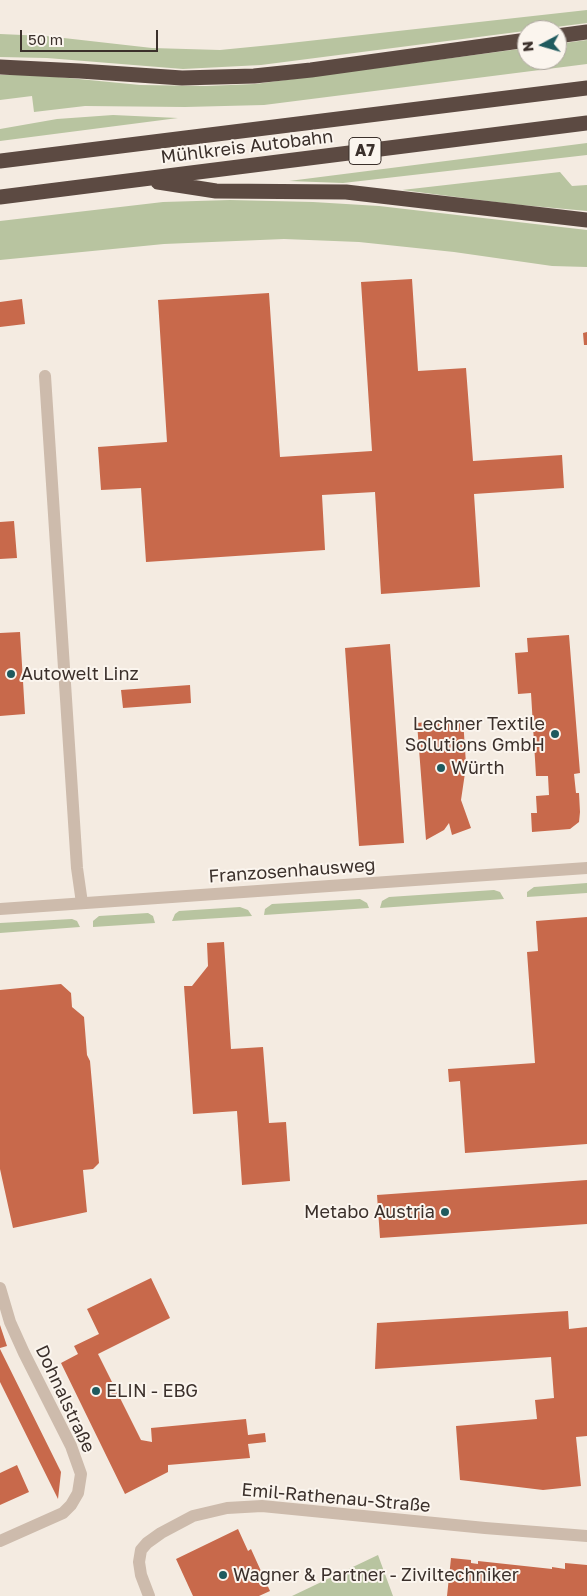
<!DOCTYPE html>
<meta charset="utf-8">
<style>
body{margin:0}
#map{position:relative;width:587px;height:1596px;overflow:hidden;background:#f4ebe1;font-family:"Golos Text",sans-serif}
canvas{display:block}
.north{position:absolute;left:517px;top:20px;width:50px;height:50px;box-sizing:border-box;background:#fbf5ee;border:1px solid #aea6a0;border-radius:50%;rotate:264deg;font-size:14px;font-weight:700;line-height:20px;text-align:center;color:#3b302b}
.north::after{content:'';display:block;margin:auto;width:18px;height:22px;background:#1f5a5e;clip-path:polygon(50% 0,100% 100%,50% 72%,0 100%)}
.scale{position:absolute;left:20px;top:30px;width:138px;height:22px;box-sizing:border-box;border:2px solid #3b302b;border-top:0;padding-left:6px;font-size:15px;line-height:18px;white-space:nowrap;color:#3b302b;-webkit-text-stroke:4px #fbf5ee;paint-order:stroke}
</style>
<div id="map">
<canvas width="587" height="1596"></canvas>
<div class="north">N</div>
<div class="scale">50 m</div>
</div>
<script>
const context = document.querySelector('canvas').getContext('2d');
context.lineJoin = 'round';
function paint(path, color) { context.fillStyle = color; context.fill(path, 'evenodd'); }
const shape = rows => new Path2D(rows.map(r => 'M' + r).join(''));
function stroke(path, color, width, dash) { context.strokeStyle = color; context.lineWidth = width; context.lineCap = dash ? 'butt' : 'round'; context.setLineDash(dash || []); context.stroke(path); }
function label(font, color, halo, rows, align = 'center') {
  context.font = font + ' "Golos Text",sans-serif'; context.lineWidth = 4; context.setLineDash([]); context.textBaseline = 'middle'; context.strokeStyle = halo; context.fillStyle = color; for (const [text, x, y, turn = 0] of rows) {
    context.save(); context.translate(x, y); context.rotate((+turn || 0) * Math.PI / 180); context.textAlign = isNaN(turn) ? turn : align; if (halo) context.strokeText(text, 0, 0); context.fillText(text, 0, 0); context.restore();
  }
}
paint(shape([
 [587,10,587,23,261,65,183,69,47,58,0,57,0,34,46,36,152,48,220,50,281,44],
 [587,40,587,64,264,105,185,107,85,106,34,112,32,96,0,100,0,75,38,75,140,85,206,86,255,84,527,48,527,60,557,60,557,44],
 [113,115,178,118,0,141,0,129,57,119],
 [587,143,587,155,343,183,289,181],
 [560,172,572,186,587,185,587,211,511,204,402,190],
 [230,200,313,202,379,206,587,230,587,267,552,266,454,252,359,242,284,239,164,244,0,260,0,221,163,202],
 [587,883,587,893,527,897,527,892,534,887],
 [494,890,500,892,504,899,380,908,382,901,389,897],
 [360,899,367,903,369,908,264,915,265,909,272,904],
 [240,907,248,910,252,916,172,921,175,914,179,911],
 [148,913,153,916,155,923,93,927,93,921,99,916],
 [72,919,77,921,80,927,0,933,0,923],
 [378,1555,393,1596,292,1596]
]), '#b8c4a0');
paint(shape([
 [412,279,418,371,466,368,473,461,562,455,564,488,474,494,480,587,381,594,375,492,322,495,325,550,146,562,141,488,101,490,98,447,167,442,158,300,269,293,280,457,372,451,361,282],
 [22,299,25,324,0,327,0,302],
 [587,332,587,345,584,345,583,333],
 [14,521,17,558,0,559,0,522],
 [20,632,25,714,0,716,0,633],
 [569,635,580,773,574,774,576,793,579,793,580,812,579,822,570,829,532,832,531,813,537,813,536,796,549,795,548,776,536,776,531,693,518,694,515,653,528,652,527,638],
 [390,644,404,843,359,846,345,648],
 [190,685,191,703,123,708,121,690],
 [463,719,466,764,461,763,462,772,465,773,461,800,471,828,452,835,449,823,444,830,426,840,417,723],
 [587,917,587,1144,465,1153,460,1081,449,1082,448,1069,535,1063,527,952,538,951,536,921],
 [224,942,231,1049,263,1047,269,1123,286,1122,290,1181,242,1185,237,1111,193,1114,184,986,192,986,208,966,207,943],
 [61,984,71,993,72,1007,84,1017,87,1055,90,1061,99,1163,93,1169,83,1170,87,1212,13,1228,0,1169,0,990],
 [587,1180,587,1224,380,1238,377,1195],
 [151,1278,170,1318,98,1354,141,1440,152,1442,151,1428,246,1419,248,1435,265,1433,266,1442,248,1444,250,1458,168,1465,168,1472,125,1494,61,1363,78,1354,74,1346,99,1334,87,1309],
 [568,1311,569,1329,587,1327,587,1436,576,1437,581,1486,543,1490,460,1480,456,1426,537,1419,535,1400,554,1398,551,1357,375,1369,377,1323],
 [0,1325,7,1346,0,1348],
 [0,1349,61,1472,58,1499,0,1382],
 [17,1465,29,1492,0,1505,0,1473],
 [238,1529,248,1551,251,1549,270,1591,259,1596,193,1596,176,1559],
 [451,1558,471,1560,471,1563,478,1564,478,1561,552,1569,552,1567,565,1569,565,1563,587,1565,587,1596,447,1596]
]), '#c8694b');
stroke(shape([
 [45,376,77,868,82,903],
 [0,909,587,868],
 [0,1288,10,1322,24,1353,71,1446,81,1474,78,1493,71,1505,63,1513,0,1541],
 [149,1596,141,1575,139,1562,141,1550,147,1543,161,1533,193,1516,227,1508,262,1506,485,1528,587,1536]
]), '#cdbbac', 12);
stroke(shape([
 [557,36,587,32],
 [0,67,80,71,182,78,254,76,311,70,527,40],
 [0,161,587,88],
 [158,182,216,191,346,192,587,220],
 [0,197,587,123]
]), '#5c4a42', 15);
for (const [x, y, r, color] of [
 [11,674,5,"#1f5a5e"],
 [555,734,5,"#1f5a5e"],
 [441,768,5,"#1f5a5e"],
 [445,1212,5,"#1f5a5e"],
 [96,1391,5,"#1f5a5e"],
 [223,1575,5,"#1f5a5e"]
]) { const dot = new Path2D(); dot.arc(x, y, r, 0, 2 * Math.PI); context.fillStyle = color; context.fill(dot); stroke(dot, '#fbf5ee', 2); }
for (const [x, y, w] of [
 [365,151,32]
]) { const box = new Path2D(); box.roundRect(x - w / 2, y - 13.5, w, 27, 4); context.fillStyle = '#fbf5ee'; context.fill(box); stroke(box, '#3b302b', 1); }
label('bold 16px', '#3b302b', null, [
 ["A7",365,151]
]);
label('18px', '#3b302b', '#fbf5ee', [
 ["Mühlkreis Autobahn",247,147,-7],
 ["Franzosenhausweg",292,871,-4],
 ["Dohnalstraße",65,1399,65],
 ["Emil-Rathenau-Straße",336,1498,5]
]);
label('18px', '#3b302b', '#fbf5ee', [
 ["Autowelt Linz",21,674],
 ["Lechner Textile",545,724,"right"],
 ["Solutions GmbH",545,745,"right"],
 ["Würth",451,768],
 ["Metabo Austria",435,1212,"right"],
 ["ELIN - EBG",106,1391],
 ["Wagner & Partner - Ziviltechniker",233,1575]
], 'left');
</script>
